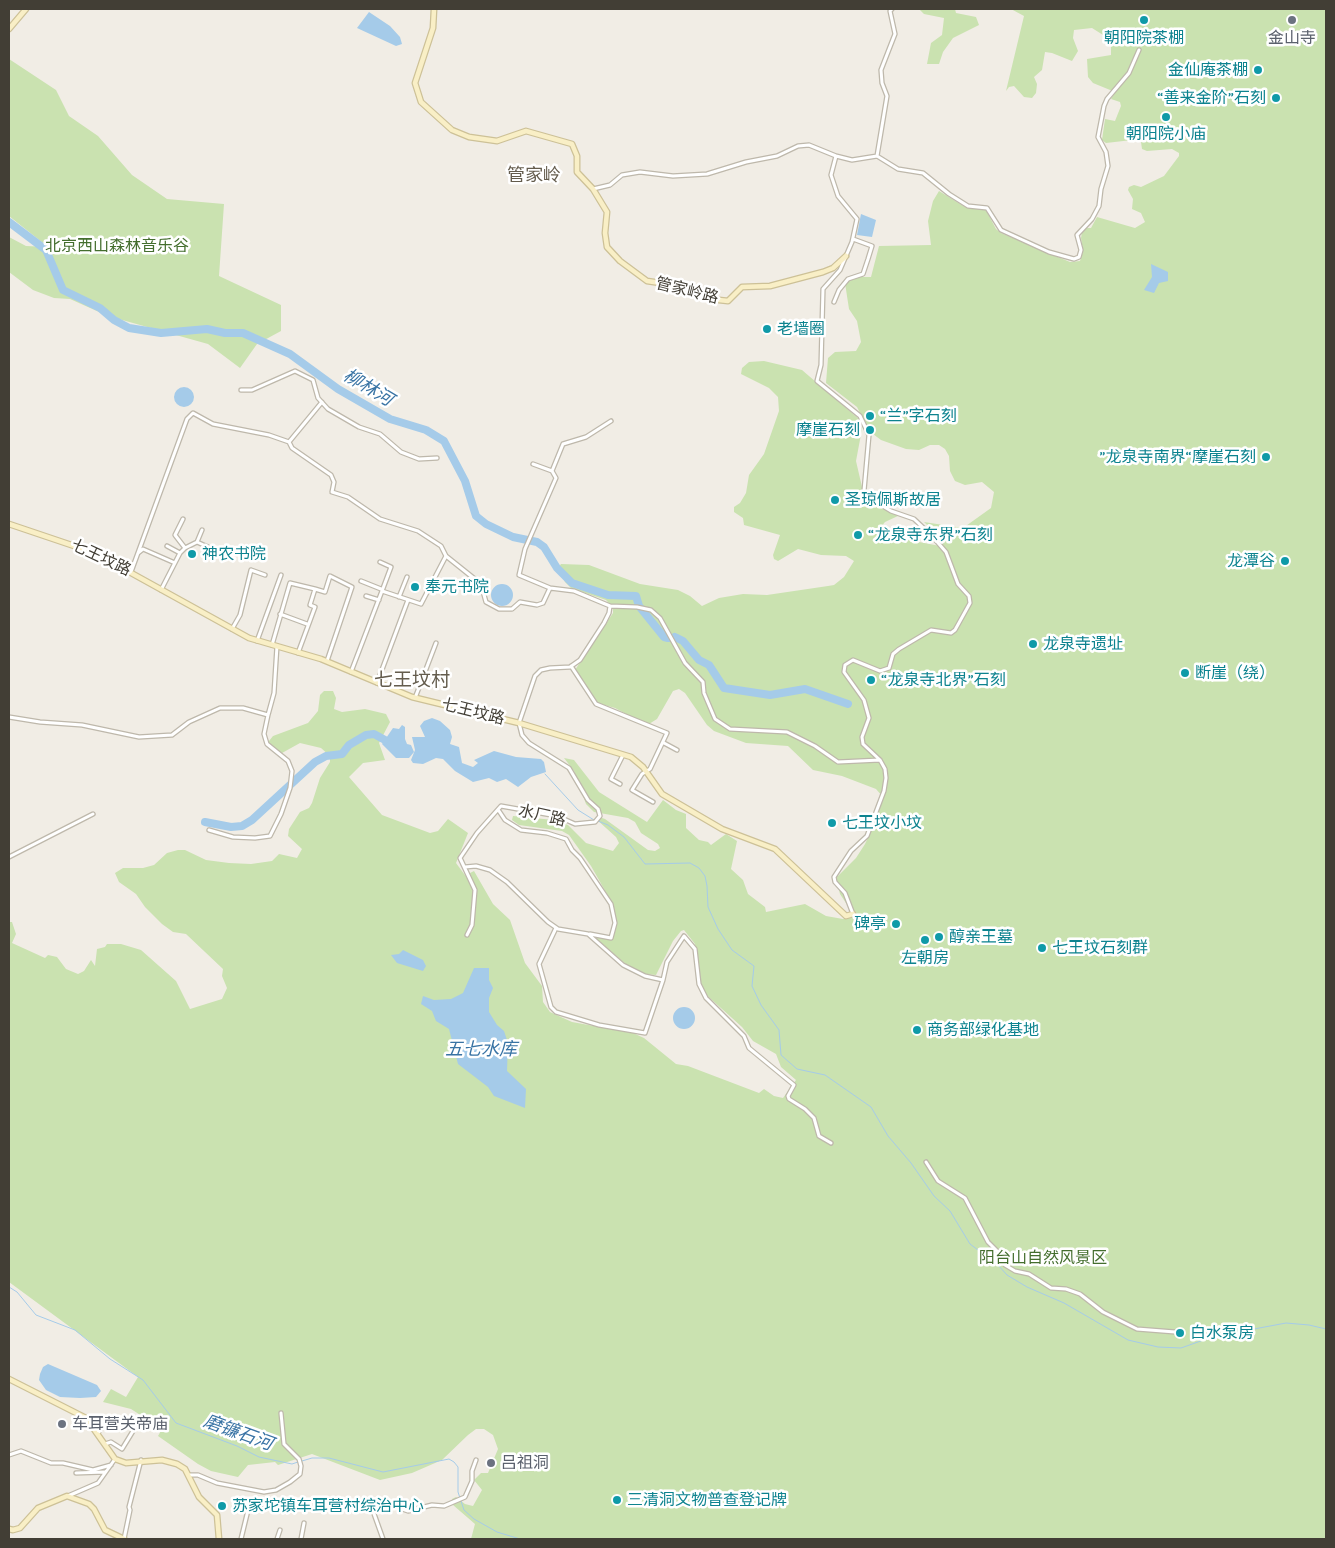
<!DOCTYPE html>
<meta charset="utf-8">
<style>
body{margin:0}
#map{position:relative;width:1335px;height:1548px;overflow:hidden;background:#f1ede5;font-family:Karla,sans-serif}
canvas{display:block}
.frame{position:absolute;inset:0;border:10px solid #423e35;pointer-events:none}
</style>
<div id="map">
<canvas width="1335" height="1548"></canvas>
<div class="frame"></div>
</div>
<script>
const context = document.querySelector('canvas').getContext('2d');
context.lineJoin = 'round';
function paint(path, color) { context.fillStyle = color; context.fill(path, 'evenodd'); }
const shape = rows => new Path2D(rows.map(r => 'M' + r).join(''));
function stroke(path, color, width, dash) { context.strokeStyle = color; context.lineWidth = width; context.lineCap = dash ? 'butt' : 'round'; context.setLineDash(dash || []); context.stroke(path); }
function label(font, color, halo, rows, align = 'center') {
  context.font = font + ' Karla,"Noto Sans SC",sans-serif'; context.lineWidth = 5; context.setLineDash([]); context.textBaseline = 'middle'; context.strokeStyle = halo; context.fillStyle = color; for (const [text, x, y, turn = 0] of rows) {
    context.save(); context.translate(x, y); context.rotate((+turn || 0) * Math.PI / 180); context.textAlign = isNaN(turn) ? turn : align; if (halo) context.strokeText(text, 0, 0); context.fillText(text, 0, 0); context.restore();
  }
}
paint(shape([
 [919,9,955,9,956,13,976,17,979,25,953,38,943,52,939,64,927,64,931,43,942,35,944,18,924,14],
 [1011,9,1326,9,1326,1539,471,1539,475,1524,453,1505,452,1499,456,1497,465,1504,473,1506,482,1490,474,1480,481,1473,488,1473,498,1449,493,1435,484,1429,476,1429,468,1435,442,1460,412,1473,380,1480,312,1454,278,1465,275,1462,248,1465,238,1477,211,1471,198,1464,158,1436,162,1429,131,1409,103,1402,111,1389,126,1397,138,1377,9,1282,9,922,12,922,16,934,12,943,45,958,48,955,57,957,66,969,78,974,84,971,91,960,95,966,97,949,105,947,107,944,121,944,141,950,176,981,190,1009,222,999,227,988,222,976,223,969,186,934,173,932,162,924,145,907,136,894,119,882,115,873,123,868,143,868,154,865,167,853,178,850,185,850,206,860,229,863,251,864,272,861,279,854,297,858,302,849,288,836,289,829,300,812,309,808,312,803,320,778,330,762,330,756,321,748,300,743,282,753,269,744,269,741,273,736,308,723,318,711,320,695,324,691,333,691,336,698,334,709,342,712,365,709,386,714,390,722,379,743,385,760,363,763,349,777,382,815,430,833,438,831,448,819,468,833,456,863,473,886,470,873,474,871,493,904,510,920,525,963,542,986,543,1002,550,1012,572,1022,633,1033,644,1038,676,1064,688,1066,759,1093,764,1089,774,1096,783,1098,796,1080,781,1067,776,1054,753,1041,742,1027,702,991,695,944,684,930,681,931,673,941,656,975,645,974,628,966,593,936,610,939,613,926,612,903,591,866,569,835,562,831,519,825,512,820,513,816,554,820,568,825,586,843,613,851,619,843,616,837,596,819,599,817,605,819,648,850,655,851,660,848,658,844,641,833,635,822,628,818,594,812,586,804,574,771,564,758,574,760,599,792,647,822,663,800,676,810,686,814,686,828,699,840,708,842,711,845,726,834,737,841,731,869,743,880,748,894,765,907,766,912,805,904,826,916,843,919,854,915,840,894,835,874,838,876,856,858,865,844,874,825,882,796,876,789,842,776,813,770,788,746,746,743,714,731,707,725,685,693,679,689,673,691,657,719,649,724,641,722,615,708,597,703,575,670,613,613,613,608,606,600,571,588,565,582,558,568,561,564,589,565,640,584,678,590,690,596,702,606,719,598,743,594,767,595,828,586,834,585,844,577,854,561,846,556,821,555,798,549,778,561,774,559,773,555,780,535,744,525,743,518,734,512,734,507,740,503,746,493,749,475,764,454,779,411,778,397,769,388,741,374,742,368,749,362,764,361,802,370,859,419,862,429,856,461,862,487,866,496,878,506,900,515,885,522,880,528,886,532,898,538,940,546,945,542,924,522,963,528,991,508,994,492,982,482,965,485,955,481,950,471,949,456,945,449,939,445,930,445,919,450,906,449,881,440,869,431,857,407,826,383,828,358,835,352,856,351,861,342,857,321,849,309,845,283,849,278,862,275,863,277,871,277,879,246,931,245,928,221,933,201,939,191,965,207,986,210,996,229,1001,233,1070,262,1080,261,1083,251,1081,238,1082,232,1084,228,1091,228,1097,217,1135,228,1145,222,1141,213,1132,209,1133,199,1128,190,1129,187,1134,185,1141,187,1164,176,1179,156,1179,153,1172,149,1147,151,1142,149,1141,142,1132,140,1106,143,1102,140,1105,119,1115,121,1121,106,1120,102,1111,99,1115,92,1093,83,1088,77,1087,59,1111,55,1111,40,1092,28,1074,30,1073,38,1078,51,1072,61,1052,53,1045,52,1042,70,1034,77,1037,84,1036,93,1032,98,1024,97,1014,86,1009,87,1006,91,1024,16],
 [9,59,56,90,69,116,98,136,132,175,167,199,224,204,219,276,281,305,281,331,257,344,240,368,208,344,108,316,70,299,54,298,33,290,9,272,9,237,26,246,48,247,9,216]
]), '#cae2b0');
paint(shape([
 [369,12,390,26,400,37,402,44,396,46,357,28],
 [861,214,876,220,872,237,857,235],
 [1151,264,1168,272,1168,281,1159,283,1154,293,1144,290,1152,277],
 '174 397a10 10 0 1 1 20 0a10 10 0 1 1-20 0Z',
 '491 595a11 11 0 1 1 22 0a11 11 0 1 1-22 0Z',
 [432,718,440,721,450,730,452,737,450,744,459,747,462,763,473,767,478,763,474,760,494,751,516,757,541,759,544,762,546,772,531,777,518,787,506,779,497,782,489,778,473,782,455,771,443,759,436,758,423,764,413,763,411,760,415,750,412,737,425,737,420,726,424,721],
 [402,725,405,727,405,739,407,744,411,745,414,752,409,758,396,758,382,744,393,728,399,729],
 [403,950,423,960,426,966,423,971,397,963,391,955,399,954],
 [474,968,489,968,489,980,493,988,489,998,489,1012,497,1025,504,1031,508,1043,507,1071,526,1089,525,1108,494,1096,488,1087,458,1064,449,1029,436,1021,432,1011,421,1004,423,996,434,1000,451,999,463,993],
 '673 1018a11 11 0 1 1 22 0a11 11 0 1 1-22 0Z',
 [48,1364,97,1385,101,1391,96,1397,80,1398,60,1397,46,1390,39,1380,40,1374,43,1367]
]), '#a5cbe9');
stroke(shape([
 [545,774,578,810,594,820],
 [598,821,608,825,624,837,645,864,690,863,699,868,705,876,707,886,708,907,718,929,732,950,754,966,752,986,761,1005,779,1030,781,1055,797,1069,825,1075,871,1107,888,1136,911,1163,934,1196,950,1211,970,1244,998,1265,1007,1275,1027,1287,1064,1303,1128,1340,1158,1347,1181,1348,1212,1337,1237,1338,1254,1329,1286,1323,1309,1325,1326,1329],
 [9,1287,17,1292,36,1315,75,1330,110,1359,143,1380,176,1423,237,1446,259,1457,292,1464,298,1462],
 [302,1461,312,1458,329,1458,383,1472,449,1459,454,1462,458,1467,458,1492,464,1510,474,1519,497,1532,520,1539]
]), '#a5cbe9', 1);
stroke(shape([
 [9,222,46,250,63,290,100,308,114,320,129,328,161,333,207,329,225,333,243,333,290,354,338,389,390,419,426,430,444,441,465,481,476,516,486,524,513,537,537,542,544,547,557,568,572,583,608,595,636,596,639,606,664,637,668,638],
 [940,540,946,535],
 [675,637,683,641,699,660,709,665,724,688,770,695,805,689,848,704],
 [205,822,231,827,242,826,252,820,315,762,326,756,342,754,349,745,366,735,374,734,385,740]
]), '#a5cbe9', 8);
const street = shape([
 [892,9,890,11,895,34,881,70,882,83,887,96,877,156,898,169,923,173,949,194,968,206,987,208,1001,230,1049,252,1074,259,1079,257,1081,250,1077,235,1092,219,1099,206,1101,189,1108,166,1106,152,1098,137,1104,106,1107,99,1129,73,1139,50],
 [836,156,831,175,838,196,857,219,852,242,840,270,823,289,821,365,817,381,860,416,869,435,864,491,871,499,891,511,914,519,932,536,946,552,958,584,969,596,970,603,955,630,951,633,931,630,899,649,893,654,889,668,880,671,853,660,845,665,844,672,864,700,869,718,862,737,863,744,880,760,885,769,886,778,884,791,867,836,851,851,834,877,835,882,845,893,853,914],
 [593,189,610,185,622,175,640,172,673,176,707,174,746,162,777,156,798,146,809,145,836,156,852,160,877,156],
 [834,302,839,290,848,279,863,274,868,259,872,246,853,239],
 [241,390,252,390,295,371,313,380,318,398,328,409,359,427,380,434,401,452,419,459,437,458],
 [289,442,322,402],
 [533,464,552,471,556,478,525,549,519,575,550,588,574,591,610,606],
 [552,471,563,444,586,437,611,421],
 [183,519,175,535,185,548],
 [197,542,208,547],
 [138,553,143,549,175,563],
 [180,553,185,548,197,542,202,530],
 [380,562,391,567,382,591],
 [131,572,187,419,193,413,213,424,269,435,289,442,292,448,331,475,334,482,332,492,348,497,380,519,418,531,441,546,446,556,481,584,486,602,499,609,512,609,520,602,537,605,543,603,550,588],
 [361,581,381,589],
 [315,589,325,592,330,576,352,587,327,661],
 [161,590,180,553,167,546],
 [366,596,379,600],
 [399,597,407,577],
 [280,614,307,624],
 [232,629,240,615,251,570,265,575],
 [257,641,281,575],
 [272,645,290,583,315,589,310,605,315,607,298,653],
 [571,666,596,704,667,733,650,769,642,774,632,790,653,802],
 [351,672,382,591,421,604,446,556],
 [377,683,408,600],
 [415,698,436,643],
 [9,717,40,722,82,725,139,737,172,735,189,722,220,708,243,708,268,715,274,693,277,646],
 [664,743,677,750],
 [620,784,611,779,623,755],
 [499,811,505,820,521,830,547,833,566,839,572,850,580,858,611,904,615,923,611,938,590,934],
 [209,830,233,837,255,838,270,836,281,814,290,788,292,771,288,761,267,744,264,734,268,715],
 [9,857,93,814],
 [465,867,476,866,490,870,507,882,548,922,558,929,588,934,623,965,645,976,663,980,667,962,684,936,695,949,699,984,706,998,744,1036,749,1048,794,1085,788,1096,789,1099,805,1109,814,1118,819,1136,831,1143],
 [556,928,539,964,551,1007,556,1012,599,1025,645,1033,663,980],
 [467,935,472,925,475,890,460,858,477,833,501,806,557,816,575,824,595,822,600,816,598,809,588,800,569,768,529,743,522,735,519,723,535,676,541,670,550,668,570,667,580,660,604,623,609,613,610,606,637,607,651,610,660,618,685,663,703,682,704,693,715,719,730,729,787,732,815,746,838,762,880,760],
 [926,1162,938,1181,965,1198,988,1242,1002,1256,1005,1265,1015,1271,1029,1274,1051,1288,1066,1289,1080,1294,1103,1312,1137,1329,1175,1332],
 [98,1433,105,1423],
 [105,1444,111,1442,122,1449,141,1418],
 [9,1455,21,1451,51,1463,63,1463,93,1470,111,1465],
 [76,1473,105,1472],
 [189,1475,198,1475,217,1483,264,1492,276,1490,290,1482,300,1474,301,1466,299,1459,284,1444,281,1413],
 [68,1496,98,1483,115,1459],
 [124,1539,130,1510,129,1507,141,1460],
 [241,1539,250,1502,279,1507],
 [277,1539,280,1530],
 [301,1539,304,1523],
 [383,1539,373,1511,374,1504,380,1501,408,1511,432,1505,444,1506,465,1497,472,1481,472,1471,476,1460]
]);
const secondary = shape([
 [434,9,433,28,415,83,421,102,452,130,469,137,497,141,526,131,572,144,577,156,577,172,593,189,607,212,605,233,607,247,620,261,647,281,674,285,719,300,728,301,742,287,770,286,823,272,833,268,846,256],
 [9,29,26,9],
 [9,524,95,553,249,638,321,659,412,697,519,723,631,757,643,767,662,794,722,829,775,849,846,916,853,914],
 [9,1379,86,1418,115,1459,126,1463,162,1460,177,1464,185,1469,199,1497,217,1515,219,1539],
 [9,1529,13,1530,20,1528,38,1508,67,1496,89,1504,94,1509,105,1530,124,1539]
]);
stroke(street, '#beb8ab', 5.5);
stroke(secondary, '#cdc197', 7);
stroke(street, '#fff', 3);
stroke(secondary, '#f9efc6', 4.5);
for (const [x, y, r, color] of [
 [1144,20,5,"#0f9aa8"],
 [1292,20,5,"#6b7280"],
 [1258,70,5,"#0f9aa8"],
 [1276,98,5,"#0f9aa8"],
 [1166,117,5,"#0f9aa8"],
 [767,329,5,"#0f9aa8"],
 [870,416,5,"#0f9aa8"],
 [870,430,5,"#0f9aa8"],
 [1266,457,5,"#0f9aa8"],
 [835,500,5,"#0f9aa8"],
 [858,535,5,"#0f9aa8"],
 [192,554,5,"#0f9aa8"],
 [1285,561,5,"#0f9aa8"],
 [415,587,5,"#0f9aa8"],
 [1033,644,5,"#0f9aa8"],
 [1185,673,5,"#0f9aa8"],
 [871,680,5,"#0f9aa8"],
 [832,823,5,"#0f9aa8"],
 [896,924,5,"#0f9aa8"],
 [939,937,5,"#0f9aa8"],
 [925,940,5,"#0f9aa8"],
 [1042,948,5,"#0f9aa8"],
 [917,1030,5,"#0f9aa8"],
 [1180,1333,5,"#0f9aa8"],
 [62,1424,5,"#6b7280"],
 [491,1463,5,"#6b7280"],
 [617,1500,5,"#0f9aa8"],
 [222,1506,5,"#0f9aa8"]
]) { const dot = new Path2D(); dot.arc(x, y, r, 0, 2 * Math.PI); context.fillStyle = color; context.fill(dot); stroke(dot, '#fff', 2); }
label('16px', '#0d838f', '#fff', [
 ["朝阳院茶棚",1144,38,"center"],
 ["金仙庵茶棚",1248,70,"right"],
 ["“善来金阶”石刻",1266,98,"right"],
 ["朝阳院小庙",1166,134,"center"],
 ["老墙圈",777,329],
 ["“兰”字石刻",880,416],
 ["摩崖石刻",860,430,"right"],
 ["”龙泉寺南界“摩崖石刻",1256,457,"right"],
 ["圣琼佩斯故居",845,500],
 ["“龙泉寺东界”石刻",868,535],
 ["神农书院",202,554],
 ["龙潭谷",1275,561,"right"],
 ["奉元书院",425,587],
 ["龙泉寺遗址",1043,644],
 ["断崖（绕）",1195,673],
 ["“龙泉寺北界”石刻",881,680],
 ["七王坟小坟",842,823],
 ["碑亭",886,924,"right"],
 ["醇亲王墓",949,937],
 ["七王坟石刻群",1052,948],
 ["左朝房",925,958,"center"],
 ["商务部绿化基地",927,1030],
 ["白水泵房",1190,1333],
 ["三清洞文物普查登记牌",627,1500],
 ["苏家坨镇车耳营村综治中心",232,1506]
], 'left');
label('16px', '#5b616d', '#fff', [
 ["金山寺",1292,38,"center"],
 ["车耳营关帝庙",72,1424],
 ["吕祖洞",501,1463]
], 'left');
label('16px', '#446e2e', '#fff', [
 ["北京西山森林音乐谷",117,246],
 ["阳台山自然风景区",1043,1258]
]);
label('16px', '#423e35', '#fff', [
 ["管家岭路",687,291,14],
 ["七王坟路",101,558,25],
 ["七王坟路",473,712,14],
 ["水厂路",542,816,13]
]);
label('18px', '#645c4d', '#fff', [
 ["管家岭",534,176]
]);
label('italic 18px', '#3873a4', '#fff', [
 ["柳林河",368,388,31],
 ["五七水库",481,1050],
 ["磨镰石河",238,1433,20]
]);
label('19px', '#645c4d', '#fff', [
 ["七王坟村",412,681]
]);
</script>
